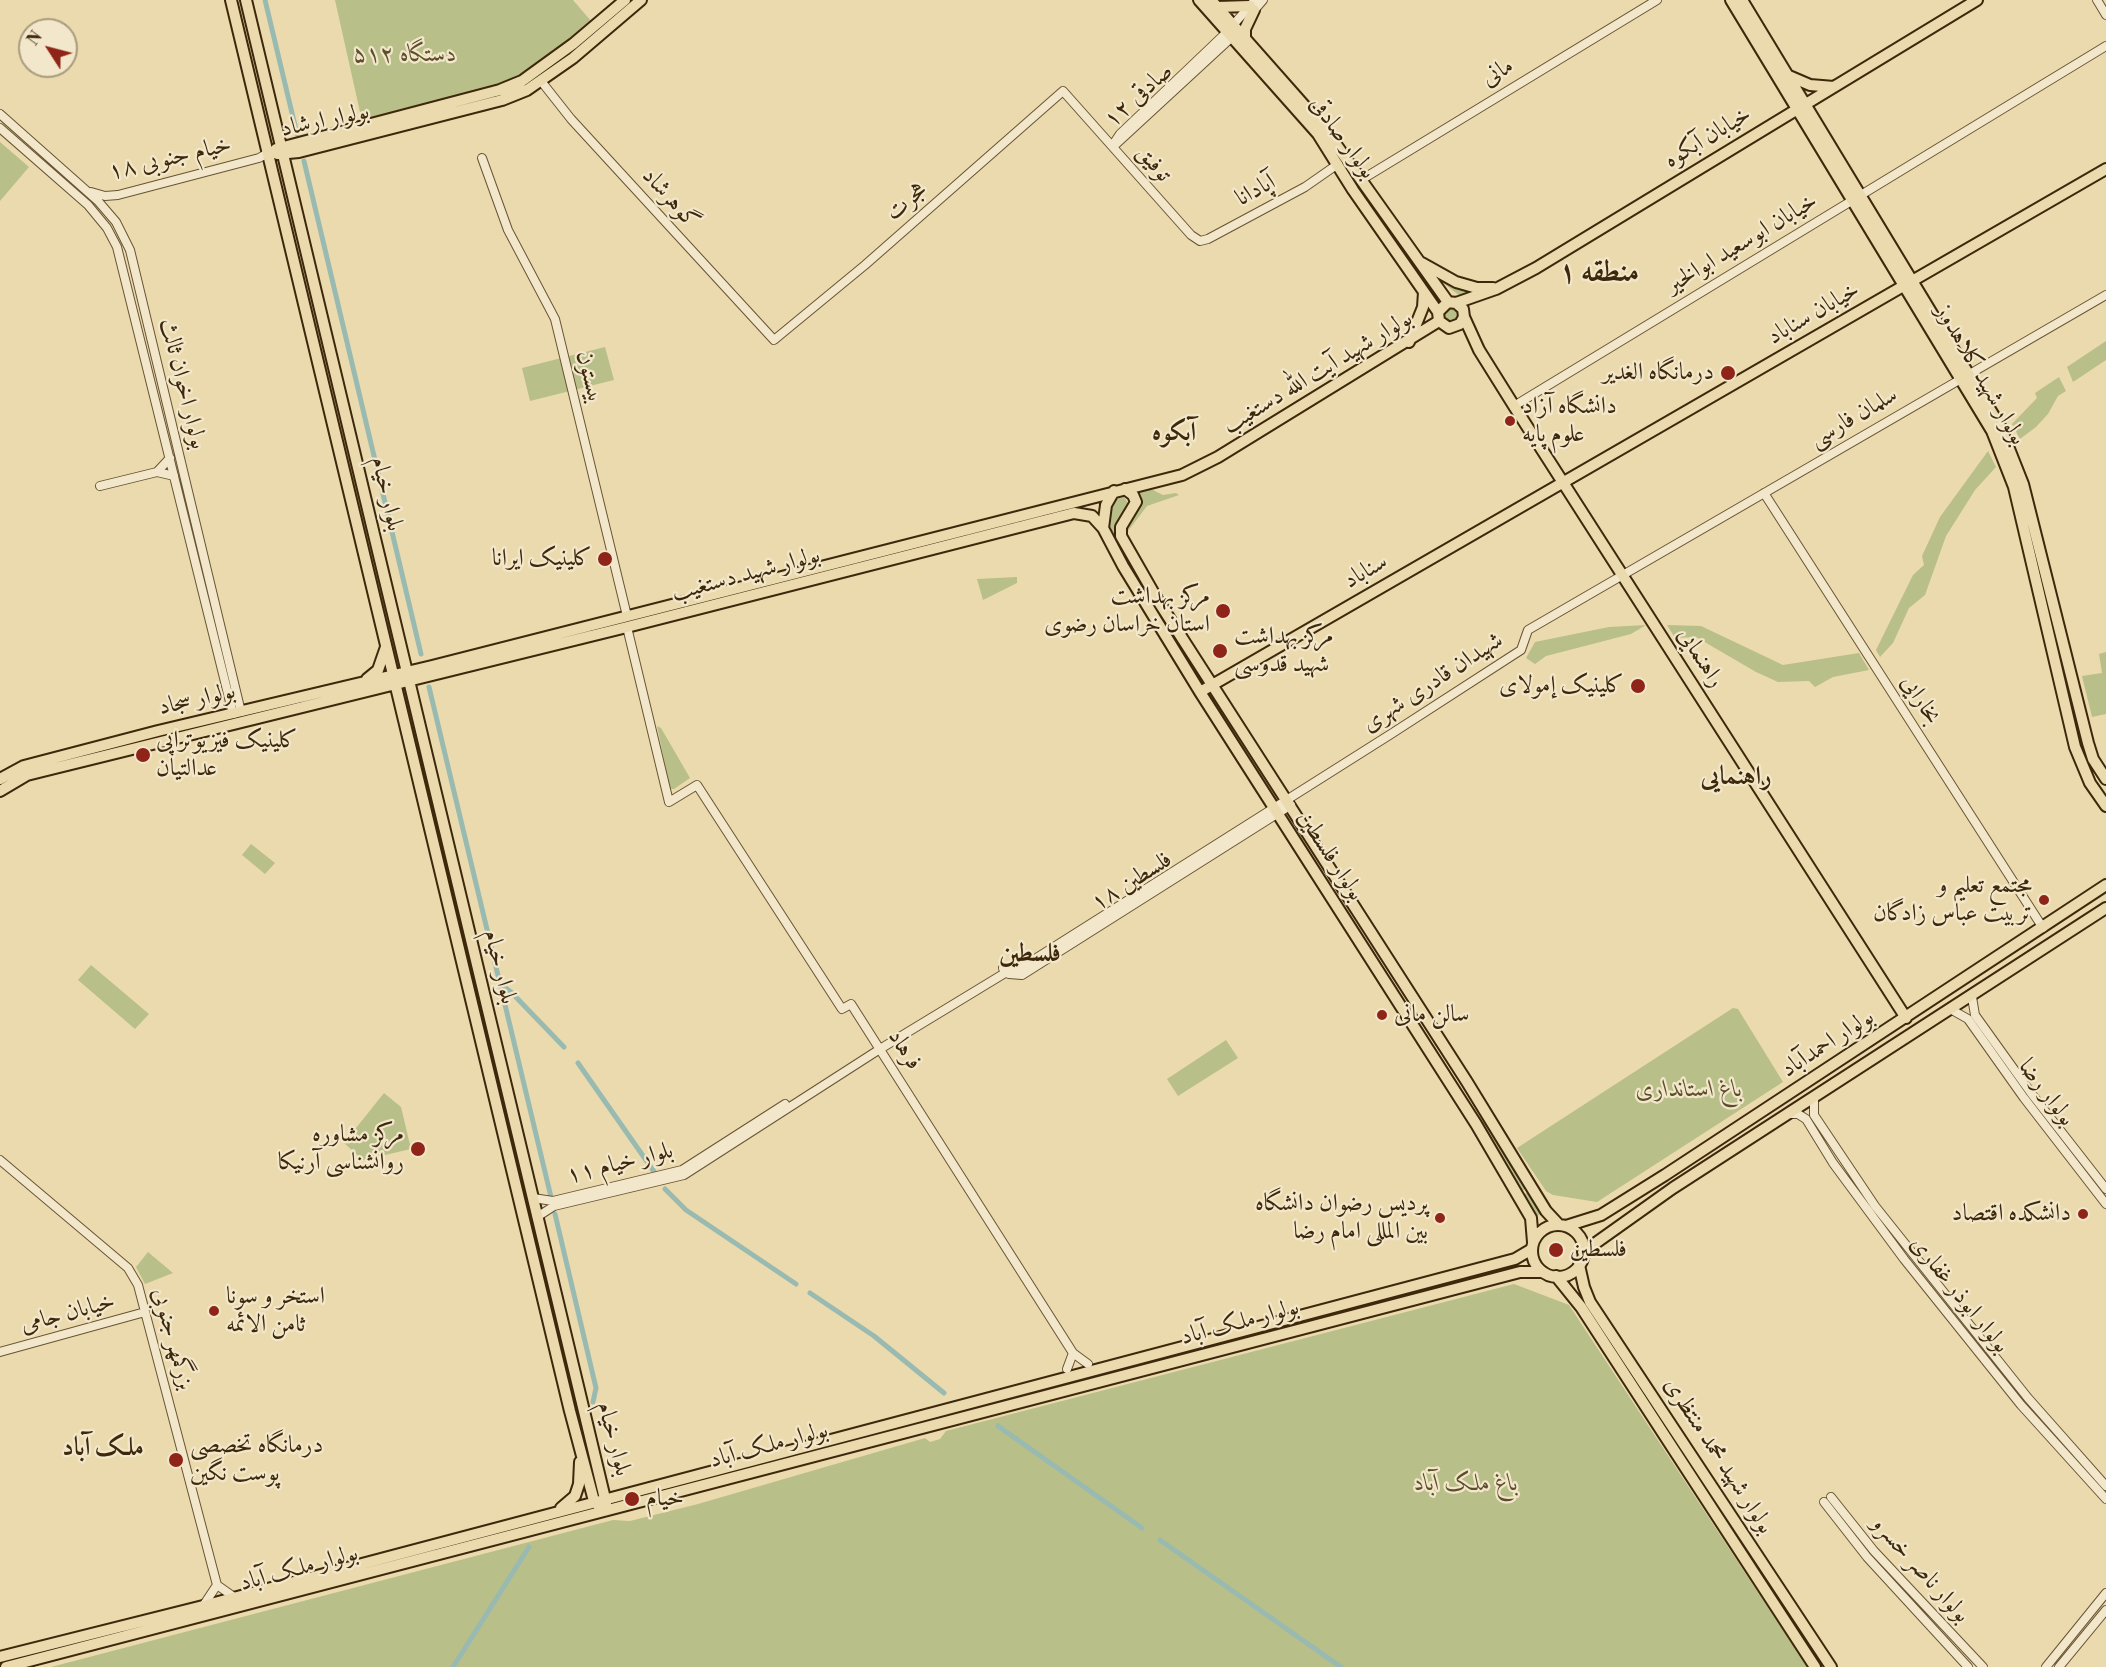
<!DOCTYPE html>
<meta charset="utf-8">
<style>
body{margin:0}
#map{position:relative;width:2106px;height:1667px;overflow:hidden;background:#ebdaad;font-family:"Libre Bodoni",serif}
canvas{display:block}
.north{position:absolute;left:18px;top:18px;width:60px;height:60px;box-sizing:border-box;background:#f2e7ca;border:2px solid #aa9b7e;border-radius:50%;rotate:306deg;font-size:16px;font-weight:700;line-height:24px;text-align:center;color:#3d280c}
.north::after{content:'';display:block;margin:auto;width:21px;height:27px;background:#8f2418;clip-path:polygon(50% 0,100% 100%,50% 72%,0 100%)}
</style>
<div id="map">
<canvas width="2106" height="1667"></canvas>
<div class="north">N</div>
</div>
<script>
const context = document.querySelector('canvas').getContext('2d');
context.lineJoin = 'round';
function paint(path, color) { context.fillStyle = color; context.fill(path, 'evenodd'); }
const shape = rows => new Path2D(rows.map(r => 'M' + r).join(''));
function stroke(path, color, width, dash) { context.strokeStyle = color; context.lineWidth = width; context.lineCap = dash ? 'butt' : 'round'; context.setLineDash(dash || []); context.stroke(path); }
function label(font, color, halo, rows, align = 'center') {
  context.font = font + ' "Libre Bodoni",Amiri,serif'; context.lineWidth = 4.5; context.setLineDash([]); context.textBaseline = 'middle'; context.strokeStyle = halo; context.fillStyle = color; for (const [text, x, y, turn = 0] of rows) {
    context.save(); context.translate(x, y); context.rotate((+turn || 0) * Math.PI / 180); context.textAlign = isNaN(turn) ? turn : align; if (halo) context.strokeText(text, 0, 0); context.fillText(text, 0, 0); context.restore();
  }
}
paint(shape([
 [335,0,573,0,591,21,541,61,506,82,362,121],
 [0,142,29,167,0,201],
 [1430,273,1484,292,1460,296],
 '1444 316a8 8 0 1 1 16 0a8 8 0 1 1-16 0Z',
 [2106,341,2106,360,2073,382,2067,367],
 [605,347,614,380,530,401,522,368],
 [2059,377,2066,391,2058,396,2048,414,2036,427,2020,439,2012,424,2037,398,2035,393],
 [1988,451,1996,467,1975,490,1946,536,1925,595,1909,608,1893,643,1880,657,1876,650,1913,575,1924,565,1922,556,1940,517],
 [1151,489,1163,495,1176,493,1179,495,1147,506,1128,531,1124,531,1139,492],
 [1124,497,1130,506,1113,536,1109,530,1109,509,1115,500],
 [1017,577,1017,583,983,600,977,579],
 [1646,625,1631,634,1546,656,1535,664,1526,658,1535,642,1609,627],
 [1667,625,1701,626,1783,665,1859,653,1869,670,1833,677,1815,687,1809,681,1778,682,1756,672,1696,637,1675,638],
 [2106,652,2106,714,2092,717,2082,676,2102,673,2099,654],
 [657,726,661,728,690,778,674,789,670,789],
 [251,844,275,863,265,874,242,855],
 [91,965,149,1014,135,1029,78,980],
 [1733,1008,1738,1009,1783,1082,1597,1202,1553,1195,1546,1191,1517,1148],
 [1226,1040,1238,1058,1178,1096,1167,1079],
 [384,1093,401,1107,411,1149,363,1160,344,1143],
 [1484,1121,1526,1187,1523,1191,1481,1123],
 [1529,1191,1542,1213,1534,1218,1522,1196],
 [148,1252,173,1273,145,1284,136,1267],
 [1514,1284,1569,1305,1807,1667,51,1667,613,1520,630,1521,698,1504,925,1438,930,1442,940,1439,946,1431]
]), '#b8bf89');
stroke(shape([
 [265,0,297,134],
 [304,161,421,654],
 [429,687,551,1197],
 [499,983,511,992,564,1047],
 [578,1063,655,1173],
 [665,1189,686,1210,796,1284],
 [555,1214,596,1388,593,1402],
 [810,1293,874,1336,944,1393],
 [998,1426,1142,1528],
 [1160,1540,1341,1667],
 [453,1667,529,1547]
]), '#99bab0', 5);
const minor = shape([
 [2097,0,2106,15],
 [1252,13,1263,0],
 [1233,25,1255,0],
 [541,81,571,119,774,340,865,265,1063,91,1191,235,1200,241,1208,239,1305,187,1338,164],
 [0,114,98,201,116,222,130,250,241,712],
 [0,128,88,205,107,228,117,247,233,714],
 [1116,144,1232,37],
 [1112,146,1120,134,1227,32],
 [482,158,508,230,555,319,627,616],
 [1361,180,1657,0],
 [91,192,105,196,118,195,259,158,268,153],
 [1861,195,2106,46],
 [1514,406,1853,200],
 [157,472,170,458],
 [100,486,157,472,174,476],
 [1764,493,2043,928],
 [627,627,669,802,697,785,842,1009,851,1004,1073,1353,1088,1364],
 [1003,968,1016,971,1391,734,1521,650,1528,630,2106,295],
 [1009,974,1022,975,1291,805],
 [1972,997,1975,1015,2031,1093,2106,1189],
 [1952,1010,1968,1019,2024,1098,2106,1204],
 [1814,1098,1814,1115,1875,1206,2028,1398,2106,1486],
 [1789,1114,1798,1114,1806,1119,1833,1163,1904,1259,2021,1405,2106,1499],
 [0,1160,128,1268,138,1285,217,1585],
 [533,1198,553,1201,682,1170,785,1104],
 [537,1217,554,1206,684,1175,880,1049,1005,973],
 [0,1352,145,1312],
 [1067,1369,1073,1353],
 [1831,1497,1874,1551,1983,1667],
 [1824,1502,1867,1557,1968,1667],
 [217,1585,234,1597],
 [203,1606,217,1585],
 [2046,1667,2106,1593],
 [2059,1667,2106,1610]
]);
const major = shape([
 [231,0,570,1411,594,1501,598,1505],
 [246,0,606,1503],
 [1199,0,1318,134,1353,190,1438,312],
 [1211,0,1325,129,1448,302],
 [1731,0,1992,431,2014,487,2075,747,2090,783,2106,806],
 [1742,0,2000,426,2023,484,2088,743,2093,759,2106,779],
 [1217,7,1250,6],
 [1245,39,1245,29,1254,10],
 [1789,76,1810,85,1834,87],
 [276,149,500,90,522,81,573,44,625,0],
 [277,154,299,152,502,100,527,90,573,58,641,0],
 [1422,263,1456,282,1477,288,1493,288],
 [1456,303,1496,289,1536,268,1977,0],
 [1464,317,1460,324,1449,328,1439,321,1438,312,1448,302,1456,303,1463,309,1464,317,1479,350,1514,406,1906,1018],
 [1409,342,1423,307,1424,292],
 [1125,489,1133,495,1136,502,1121,527,1121,536,1157,599,1467,1082,1546,1211,1559,1225],
 [1114,491,1106,505,1103,528,1123,566,1200,692,1476,1124,1531,1218,1533,1242],
 [367,679,378,670,386,647],
 [1200,692,2106,169],
 [0,779,24,766,158,731,432,666,1182,475,1218,457,1439,321],
 [0,791,27,775,43,771,627,627,1074,513,1092,516,1103,528],
 '1532 1251a26 26 0 1 1 52 0a26 26 0 1 1-52 0Z',
 [1566,1226,1601,1215,1665,1175,2106,885],
 [1583,1252,1673,1188,2106,908],
 [1579,1265,1584,1287,1590,1302,1831,1667],
 [1556,1276,1581,1307,1815,1667],
 [561,1508,575,1496,579,1484,580,1462],
 [0,1657,203,1606,1413,1286,1515,1259,1532,1249],
 [6,1667,1520,1272,1543,1272]
]);
stroke(minor, '#685434', 10);
stroke(major, '#3d280c', 14);
stroke(minor, '#f2e7ca', 8);
stroke(major, '#ebdaad', 10);
for (const [x, y, r, color] of [
 [1728,373,8,"#8f2418"],
 [1510,421,6,"#8f2418"],
 [605,559,8,"#8f2418"],
 [1223,611,8,"#8f2418"],
 [1220,651,8,"#8f2418"],
 [1638,686,8,"#8f2418"],
 [143,755,8,"#8f2418"],
 [2044,900,6,"#8f2418"],
 [1382,1015,6,"#8f2418"],
 [418,1149,8,"#8f2418"],
 [2083,1214,6,"#8f2418"],
 [1440,1218,6,"#8f2418"],
 [1556,1250,8,"#8f2418"],
 [214,1311,6,"#8f2418"],
 [176,1460,8,"#8f2418"],
 [632,1499,8,"#8f2418"]
]) { const dot = new Path2D(); dot.arc(x, y, r, 0, 2 * Math.PI); context.fillStyle = color; context.fill(dot); stroke(dot, '#f2e7ca', 2); }
label('italic 24px', '#5c4e2b', '#f2e7ca', [
 ["۵۱۲ دستگاه",405,55],
 ["باغ استانداری",1689,1090],
 ["باغ ملک آباد",1466,1484]
]);
label('24px', '#3d280c', '#f2e7ca', [
 ["مانی",1498,73,-31],
 ["صادقی ۱۲",1139,96,-42],
 ["بولوار ارشاد",325,121,-12],
 ["بولوار صادقی",1342,138,54],
 ["خیابان آبکوه",1708,138,-31],
 ["خیام جنوبی ۱۸",170,159,-13],
 ["توفیق",1153,164,49],
 ["آپادانا",1256,191,-29],
 ["گوهرشاد",670,199,48],
 ["هجرت",907,202,-41],
 ["خیابان ابوسعید ابوالخیر",1742,244,-31],
 ["خیابان سناباد",1814,314,-30],
 ["بولوار شهید آیت الله دستغیب",1318,373,-31],
 ["بولوار شهید کلاهدوز",1980,375,60],
 ["بیستون",589,377,76],
 ["بولوار اخوان ثالث",182,384,76],
 ["سلمان فارسی",1854,418,-30],
 ["بلوار خیام",386,494,77],
 ["سناباد",1366,572,-30],
 ["بولوار شهید دستغیب",746,575,-15],
 ["راهنمایی",1700,658,57],
 ["شهیدان قادری شهری",1433,683,-33],
 ["بولوار سجاد",197,700,-13],
 ["بخارایی",1920,700,57],
 ["بولوار فلسطین",1330,856,57],
 ["فلسطین ۱۸",1132,882,-32],
 ["بلوار خیام",499,967,76],
 ["بولوار احمدآباد",1828,1044,-33],
 ["فرهاد",904,1050,58],
 ["بولوار رضا",2046,1093,53],
 ["بلوار خیام ۱۱",620,1164,-14],
 ["بولوار ابوذر غفاری",1959,1295,51],
 ["خیابان جامی",68,1314,-15],
 ["بولوار ملک آباد",1240,1323,-15],
 ["بزرگمهر جنوبی",172,1339,75],
 ["بلوار خیام",613,1439,75],
 ["بولوار ملک آباد",769,1446,-15],
 ["بولوار شهید محمد منتظری",1718,1456,57],
 ["بولوار ملک آباد",299,1569,-15],
 ["بولوار ناصر خسرو",1920,1570,48]
]);
label('24px', '#3d280c', '#f2e7ca', [
 ["درمانگاه الغدیر",1714,373],
 ["دانشگاه آزاد",1522,407,"left"],
 ["علوم پایه",1522,435,"left"],
 ["کلینیک ایرانا",592,559],
 ["مرکز بهداشت",1210,597],
 ["استان خراسان رضوی",1210,625],
 ["مرکز بهداشت",1234,637,"left"],
 ["شهید قدوسی",1234,665,"left"],
 ["کلینیک إمولای",1624,686],
 ["کلینیک فیزیوتراپی",156,741,"left"],
 ["عدالتیان",156,769,"left"],
 ["مجتمع تعلیم و",2032,886],
 ["تربیت عباس زادگان",2032,914],
 ["سالن مانی",1394,1015,"left"],
 ["مرکز مشاوره",404,1135],
 ["روانشناسی آرنیکا",404,1163],
 ["پردیس رضوان دانشگاه",1428,1204],
 ["بین المللی امام رضا",1428,1232],
 ["دانشکده اقتصاد",2071,1214],
 ["فلسطین",1570,1250,"left"],
 ["استخر و سونا",226,1297,"left"],
 ["ثامن الائمه",226,1325,"left"],
 ["درمانگاه تخصصی",190,1446,"left"],
 ["پوست نگین",190,1474,"left"],
 ["خیام",646,1499,"left"]
], 'right');
label('bold 26px', '#3d280c', '#f2e7ca', [
 ["آبکوه",1174,434],
 ["راهنمایی",1736,778],
 ["فلسطین",1030,955],
 ["ملک آباد",103,1449]
]);
label('bold 30px', '#3d280c', '#f2e7ca', [
 ["منطقه ۱",1599,274]
]);
</script>
